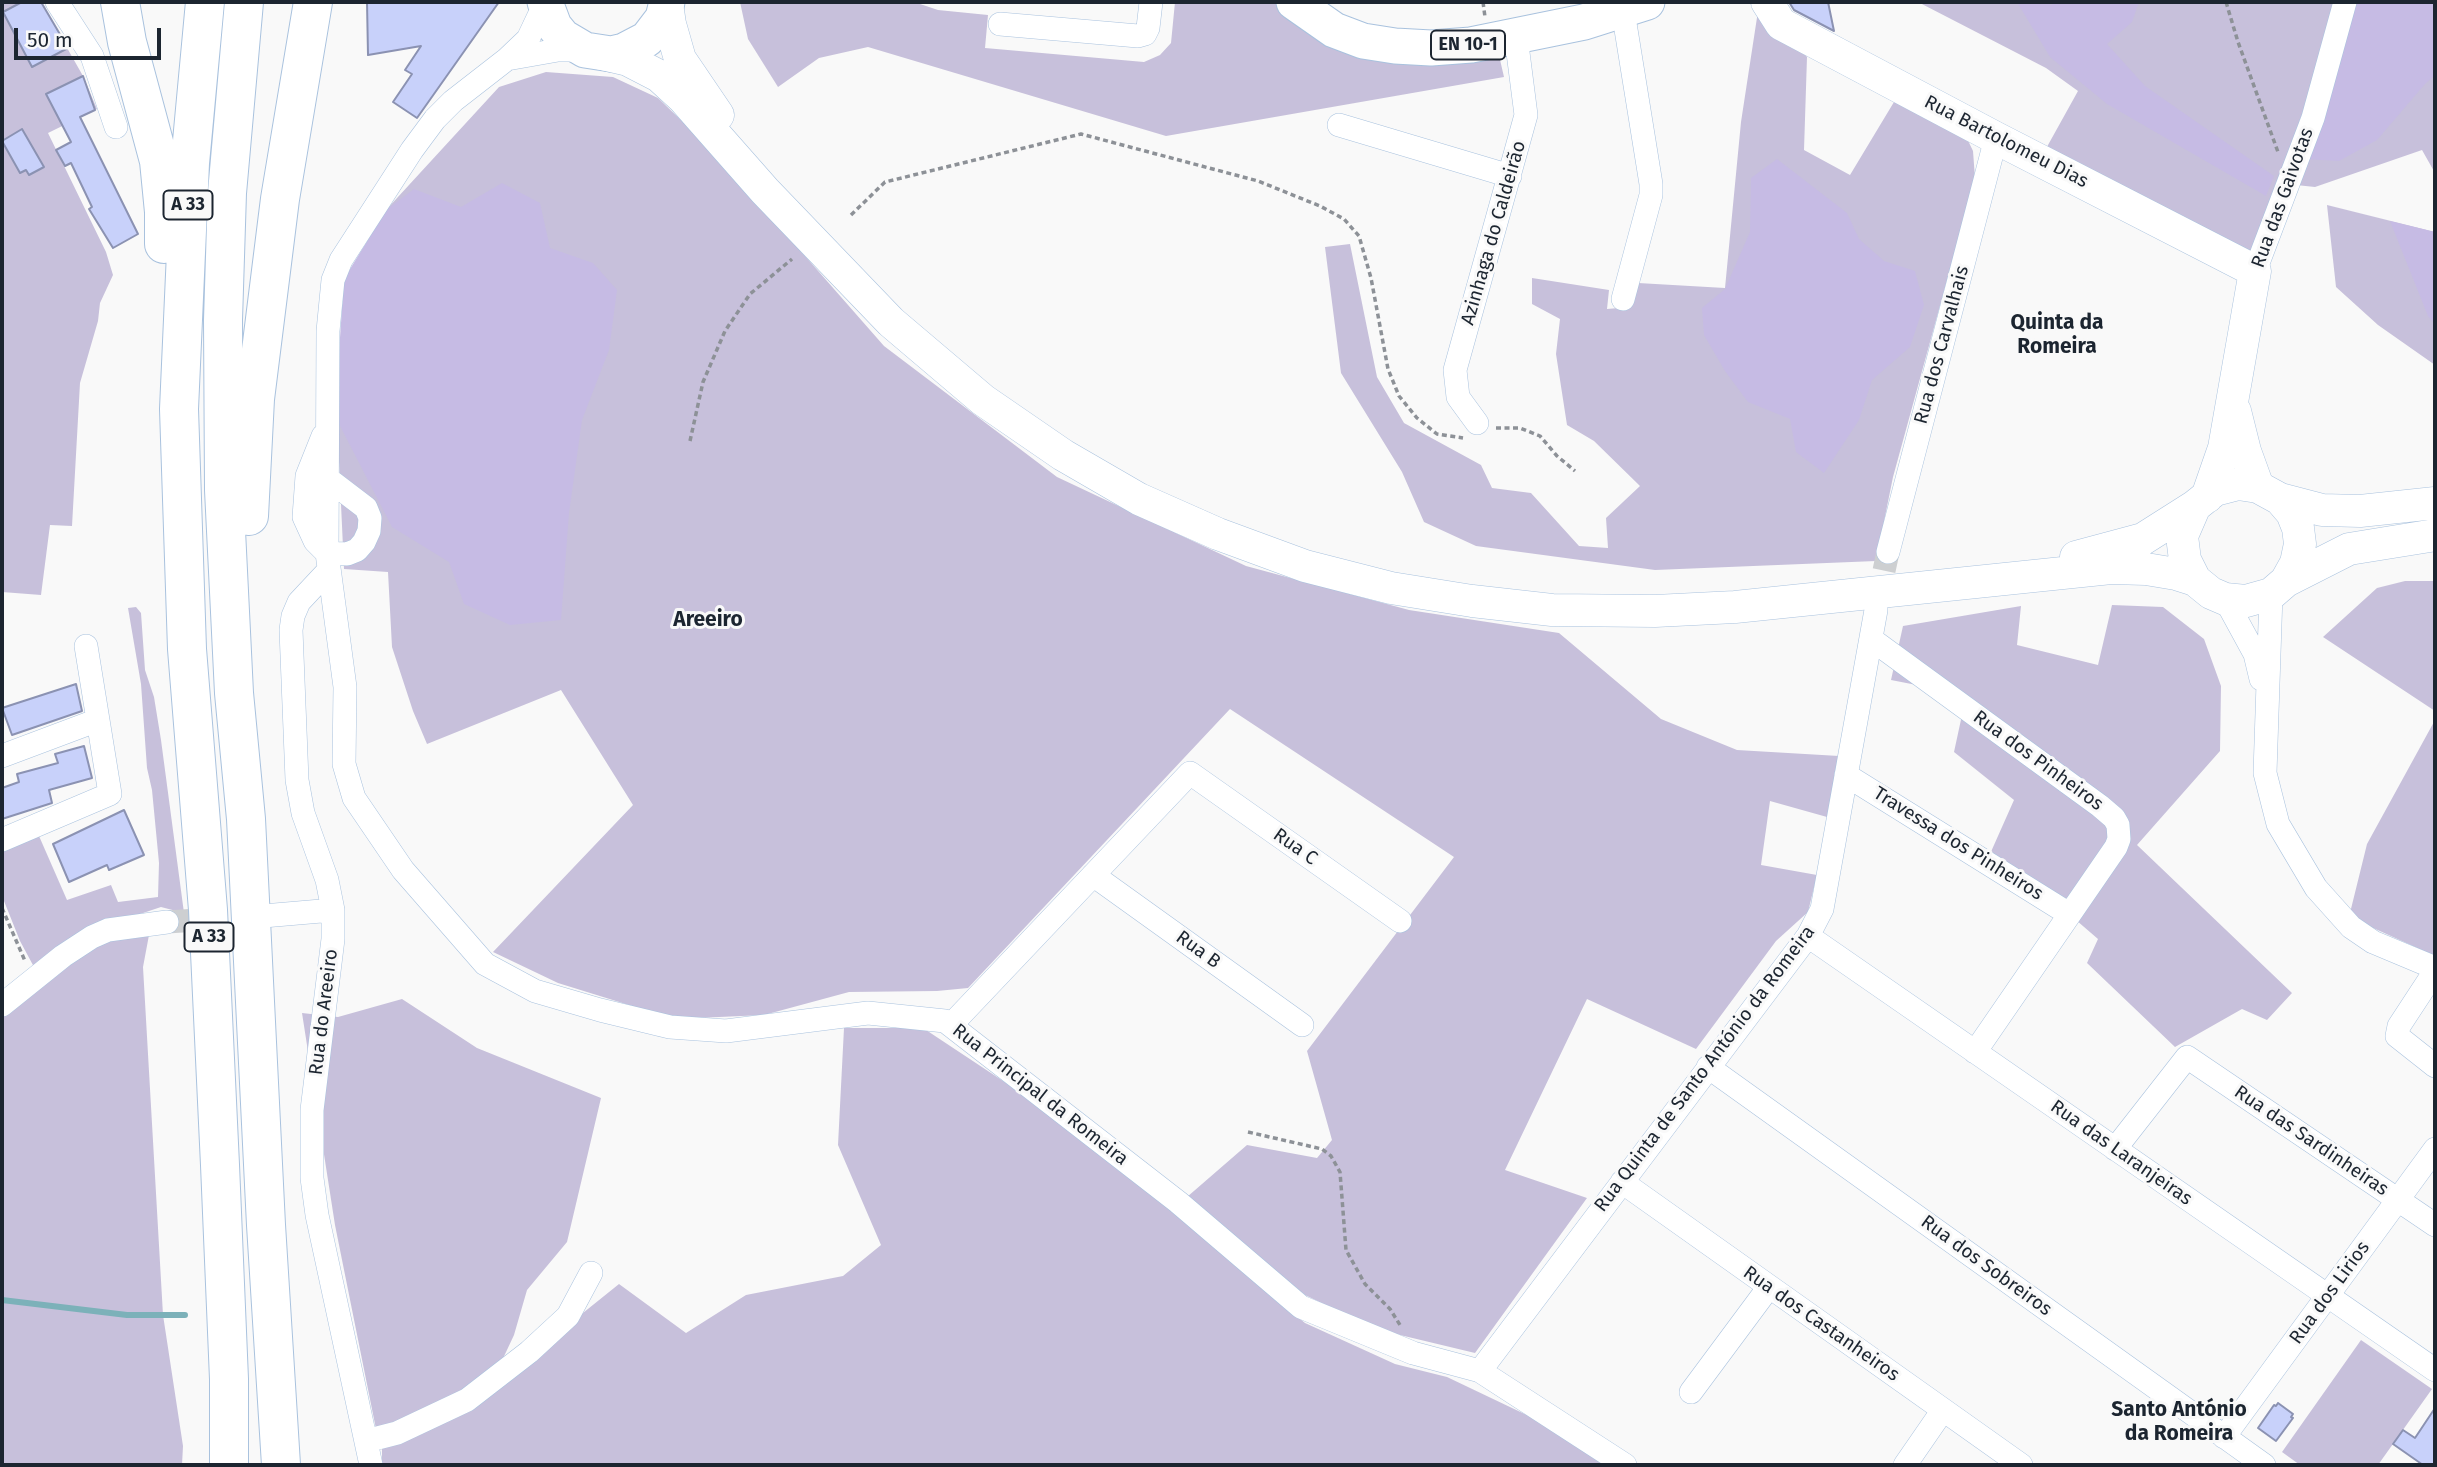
<!DOCTYPE html>
<meta charset="utf-8">
<style>
body{margin:0}
#map{position:relative;width:2437px;height:1467px;overflow:hidden;background:#f9f9f9;font-family:"Fira Sans",sans-serif}
canvas{display:block}
.frame{position:absolute;inset:0;border:4px solid #1c2530;pointer-events:none}
.scale{position:absolute;left:14px;top:28px;width:147px;height:32px;box-sizing:border-box;border:4px solid #1c2530;border-top:0;padding-left:9px;font-size:21px;line-height:24px;white-space:nowrap;color:#1c2530;-webkit-text-stroke:5px #f9f9f9;paint-order:stroke}
</style>
<div id="map">
<canvas width="2437" height="1467"></canvas>
<div class="frame"></div>
<div class="scale">50 m</div>
</div>
<script>
const context = document.querySelector('canvas').getContext('2d');
context.lineJoin = 'round';
function paint(path, color) { context.fillStyle = color; context.fill(path, 'evenodd'); }
const shape = rows => new Path2D(rows.map(r => 'M' + r).join(''));
function stroke(path, color, width, dash) { context.strokeStyle = color; context.lineWidth = width; context.lineCap = dash ? 'butt' : 'round'; context.setLineDash(dash || []); context.stroke(path); }
function label(font, color, halo, rows, align = 'center') {
  context.font = font + ' "Fira Sans",sans-serif'; context.lineWidth = 6; context.setLineDash([]); context.textBaseline = 'middle'; context.strokeStyle = halo; context.fillStyle = color; for (const [text, x, y, turn = 0] of rows) {
    context.save(); context.translate(x, y); context.rotate((+turn || 0) * Math.PI / 180); context.textAlign = isNaN(turn) ? turn : align; if (halo) context.strokeText(text, 0, 0); context.fillText(text, 0, 0); context.restore();
  }
}
paint(shape([
 [2,2,41,2,83,76,97,109,48,133,106,252,113,275,100,303,98,321,80,383,72,526,50,525,41,595,2,592],
 [740,2,914,2,938,10,988,15,985,48,1144,62,1160,55,1171,43,1175,2,1276,2,1313,32,1498,51,1504,77,1166,136,868,47,819,58,778,87,748,39],
 [1918,2,2336,2,2328,41,2251,258,2043,154,2078,91,2046,68],
 [2435,2,2435,173,2422,150,2315,187,2296,185,2350,21],
 [1758,11,1794,40,1807,57,1804,150,1850,175,1897,97,1962,128,1973,151,1975,178,1893,477,1876,561,1655,570,1476,546,1424,522,1402,472,1341,373,1325,247,1350,244,1377,377,1404,423,1481,465,1492,488,1531,493,1579,546,1608,548,1606,518,1640,486,1594,441,1567,425,1556,354,1560,319,1532,304,1532,278,1609,290,1607,309,1631,307,1638,283,1725,288,1741,122],
 [546,72,613,77,658,98,712,150,884,346,1057,477,1246,566,1409,610,1559,633,1661,719,1737,750,1839,756,1827,817,1770,801,1761,865,1817,875,1808,912,1776,941,1696,1049,1587,999,1505,1170,1587,1198,1475,1353,1375,1329,1305,1295,1187,1197,1247,1145,1317,1158,1332,1140,1307,1051,1454,857,1230,709,968,988,937,991,849,992,764,1015,674,1019,558,983,493,952,633,805,561,690,427,744,413,711,392,647,388,572,344,569,336,396,386,210,499,87],
 [2327,205,2435,232,2435,365,2378,325,2336,287],
 [2405,581,2435,581,2435,711,2323,637,2377,588],
 [2112,605,2163,607,2204,639,2221,686,2220,751,2137,845,2292,993,2267,1020,2242,1009,2175,1047,2087,963,2098,939,2069,914,1986,863,2014,800,1954,752,1962,715,1942,690,1891,680,1903,626,2021,606,2017,645,2098,665],
 [136,607,141,613,145,670,154,697,161,740,184,913,161,907,137,915,34,967,20,941,2,896,2,851,39,836,67,900,111,885,118,902,158,897,159,863,152,790,147,768,141,684,128,608],
 [2435,720,2435,956,2349,917,2367,844],
 [149,935,143,967,163,1315,183,1446,182,1465,2,1465,2,1014,34,988,102,943,124,937],
 [402,999,477,1048,601,1098,567,1242,527,1290,514,1335,499,1367,429,1410,377,1434,335,1225,302,1013,338,1017],
 [844,1028,923,1028,1071,1126,1305,1323,1395,1364,1447,1377,1554,1428,1604,1465,382,1465,382,1444,476,1399,619,1284,686,1333,746,1295,843,1276,881,1245,838,1145],
 [2361,1340,2432,1389,2378,1465,2300,1465,2282,1452]
]), '#c7c0db');
paint(shape([
 [2017,2,2049,2,2051,6,2053,2,2139,2,2132,22,2107,44,2145,86,2274,176,2266,196,2107,104,2050,57],
 [2353,2,2435,2,2435,75,2425,84,2377,140,2339,161,2304,159],
 [1777,159,1847,213,1859,239,1884,261,1915,271,1924,305,1910,347,1872,380,1859,420,1824,473,1796,452,1790,419,1748,402,1725,371,1704,335,1702,308,1725,289,1750,232,1751,178],
 [502,183,540,203,550,248,593,263,617,290,609,350,582,420,569,513,561,620,510,625,464,604,449,562,392,527,337,420,336,396,344,279,386,210,414,189,461,207],
 [2390,221,2435,232,2435,324,2428,316]
]), '#c6bbe4');
stroke(shape([
 [2,1300,127,1315,185,1315]
]), '#7cb1b9', 6);
const building = shape([
 [22,2,41,2,68,48,32,67,3,12,22,2],
 [367,2,499,2,417,118,393,102,412,74,405,70,421,46,368,55,367,2],
 [1789,2,1828,2,1834,31,1794,10,1789,2],
 [83,76,95,110,80,117,138,234,113,248,89,209,92,207,71,163,65,166,56,150,71,142,46,94,83,76],
 [22,129,44,167,29,175,26,170,20,173,2,141,22,129],
 [76,684,82,711,12,735,2,708,76,684],
 [84,746,92,778,49,790,52,803,2,819,2,788,19,782,17,774,58,763,55,754,84,746],
 [124,810,144,855,109,870,107,865,69,882,53,844,124,810],
 [2278,1403,2293,1414,2291,1417,2293,1418,2276,1441,2258,1428,2274,1405,2276,1406,2278,1403],
 [2435,1408,2435,1465,2423,1465,2393,1444,2403,1430,2415,1438,2435,1408]
]);
paint(building, '#c8d1fa');
stroke(building, '#8b92b2', 2);
stroke(shape([
 [1877,604,1888,552],
 [167,922,263,916]
]), '#cdcfd1', 23, [23, 11]);
const street = shape([
 [57,2,92,56,116,127],
 [545,3,528,39,507,59,453,101,435,119,412,150,341,260,333,280,328,331,327,553,345,687,344,764,354,798,403,870,485,964,535,991,600,1010,670,1027,726,1031,868,1013,945,1021,1178,1202,1301,1307,1413,1353,1480,1371,1625,1465],
 [1000,24,1138,36,1145,34,1148,28,1151,2],
 [507,59,558,50,584,50],
 [1339,125,1510,176],
 [2255,271,2313,118,2345,2],
 [1623,299,1651,195,1651,184,1623,11],
 [1477,423,1458,397,1455,370,1526,115,1516,37],
 [323,436,307,476,304,517,315,541,327,553,347,554,357,550,364,542,369,531,370,518,366,508,328,479],
 [1888,552,1996,138],
 [328,571,299,602,293,616,291,630,297,780,303,813,327,880,333,910,333,939,312,1110,312,1178,317,1215,371,1465],
 [2271,594,2265,773,2278,824,2316,888,2351,927,2373,942,2435,968],
 [2225,599,2255,654,2261,679],
 [1871,639,2100,806,2114,818,2118,825,2119,839,2116,847,1975,1052],
 [2,756,98,720],
 [1846,775,2069,914],
 [2,840,110,794,86,646],
 [1093,875,1302,1025],
 [263,916,333,910],
 [1808,936,2435,1370],
 [2435,971,2399,1026,2397,1036,2435,1066],
 [2,1005,63,956,92,937,108,930,167,922],
 [951,1025,1190,773,1400,921],
 [1708,1067,2264,1465],
 [2115,1149,2187,1057,2435,1225],
 [1622,1182,2021,1465],
 [1480,1371,1808,936,1822,909,1876,610],
 [1691,1392,1769,1287],
 [2224,1437,2435,1149],
 [366,1441,397,1433,467,1400,529,1352,568,1316,591,1273],
 [1905,1465,1943,1410]
]);
const secondary = shape([
 [1767,2,1781,24,1996,138,2255,271,2224,448,2207,497],
 [667,4,670,24,680,59,718,115],
 [598,53,628,60,659,76,683,98,765,191,891,322,983,400,1063,455,1139,499,1218,534,1305,566,1391,588,1472,601,1552,610,1655,611,1735,607,2111,568,2146,569,2176,574,2195,580,2211,593,2225,599,2246,601,2271,594,2286,581,2349,549,2435,535],
 [2235,411,2245,451,2258,487],
 [2280,499,2292,513,2298,528,2300,544,2296,563,2286,581],
 [2195,506,2182,536,2185,560,2195,580],
 [2076,557,2143,539,2195,506,2215,490,2238,484,2258,487,2280,499,2322,510,2360,511,2435,503]
]);
const primary = shape([
 [545,2,554,26,563,37,585,50,611,54,624,51,647,39,663,18,667,2],
 [1294,2,1334,30,1363,41,1395,46,1431,48,1471,45,1584,22,1647,2]
]);
const highway = shape([
 [120,2,127,42,159,161,164,212,164,244],
 [205,2,190,163,179,409,187,649,208,910,220,1165,229,1379,229,1465],
 [244,2,227,193,223,320,224,490,234,693,246,819,266,1225,281,1465],
 [249,516,255,399,280,199,313,2]
]);
stroke(street, '#a9c2de', 24);
stroke(secondary, '#a9c2de', 33);
stroke(primary, '#a9c2de', 37);
stroke(highway, '#a9c2de', 40);
stroke(shape([
 [1483,2,1485,17],
 [2226,2,2238,42,2278,152],
 [851,215,885,182,1081,134,1258,181,1320,206,1344,219,1359,236,1371,278,1388,369,1399,396,1417,418,1437,434,1463,438],
 [1496,428,1520,428,1540,436,1557,456,1575,471],
 [690,441,703,382,725,331,750,294,792,259],
 [2,908,25,961],
 [1248,1132,1322,1149,1331,1156,1340,1172,1346,1250,1365,1284,1390,1309,1400,1325]
]), '#8d9197', 3.5, [5, 3.5]);
stroke(street, '#fff', 23);
stroke(secondary, '#fff', 32);
stroke(primary, '#fff', 35);
stroke(highway, '#fff', 38);
for (const [x, y, w] of [
 [1468,45,74],
 [188,205,49],
 [209,937,49]
]) { const box = new Path2D(); box.roundRect(x - w / 2, y - 14.5, w, 29, 5); context.fillStyle = '#f9f9f9'; context.fill(box); stroke(box, '#1c2530', 2); }
label('bold 18px', '#1c2530', null, [
 ["EN 10-1",1468,45],
 ["A 33",188,205],
 ["A 33",209,937]
]);
label('19px', '#1c2530', '#f9f9f9', [
 ["Rua Bartolomeu Dias",2006,142,27],
 ["Rua das Gaivotas",2283,198,-70],
 ["Azinhaga do Caldeirão",1494,233,-74],
 ["Rua dos Carvalhais",1942,345,-75],
 ["Rua dos Pinheiros",2038,761,36],
 ["Travessa dos Pinheiros",1958,844,32],
 ["Rua C",1295,847,35],
 ["Rua B",1198,950,36],
 ["Rua do Areeiro",324,1012,-83],
 ["Rua Quinta de Santo António da Romeira",1705,1069,-53],
 ["Rua Principal da Romeira",1040,1095,38],
 ["Rua das Sardinheiras",2311,1141,34],
 ["Rua das Laranjeiras",2121,1153,35],
 ["Rua dos Sobreiros",1986,1266,36],
 ["Rua dos Lirios",2330,1293,-54],
 ["Rua dos Castanheiros",1821,1324,35]
]);
label('bold 21px', '#1c2530', '#f9f9f9', [
 ["Quinta da",2057,323],
 ["Romeira",2057,347],
 ["Areeiro",708,620],
 ["Santo António",2179,1410],
 ["da Romeira",2179,1434]
]);
</script>
